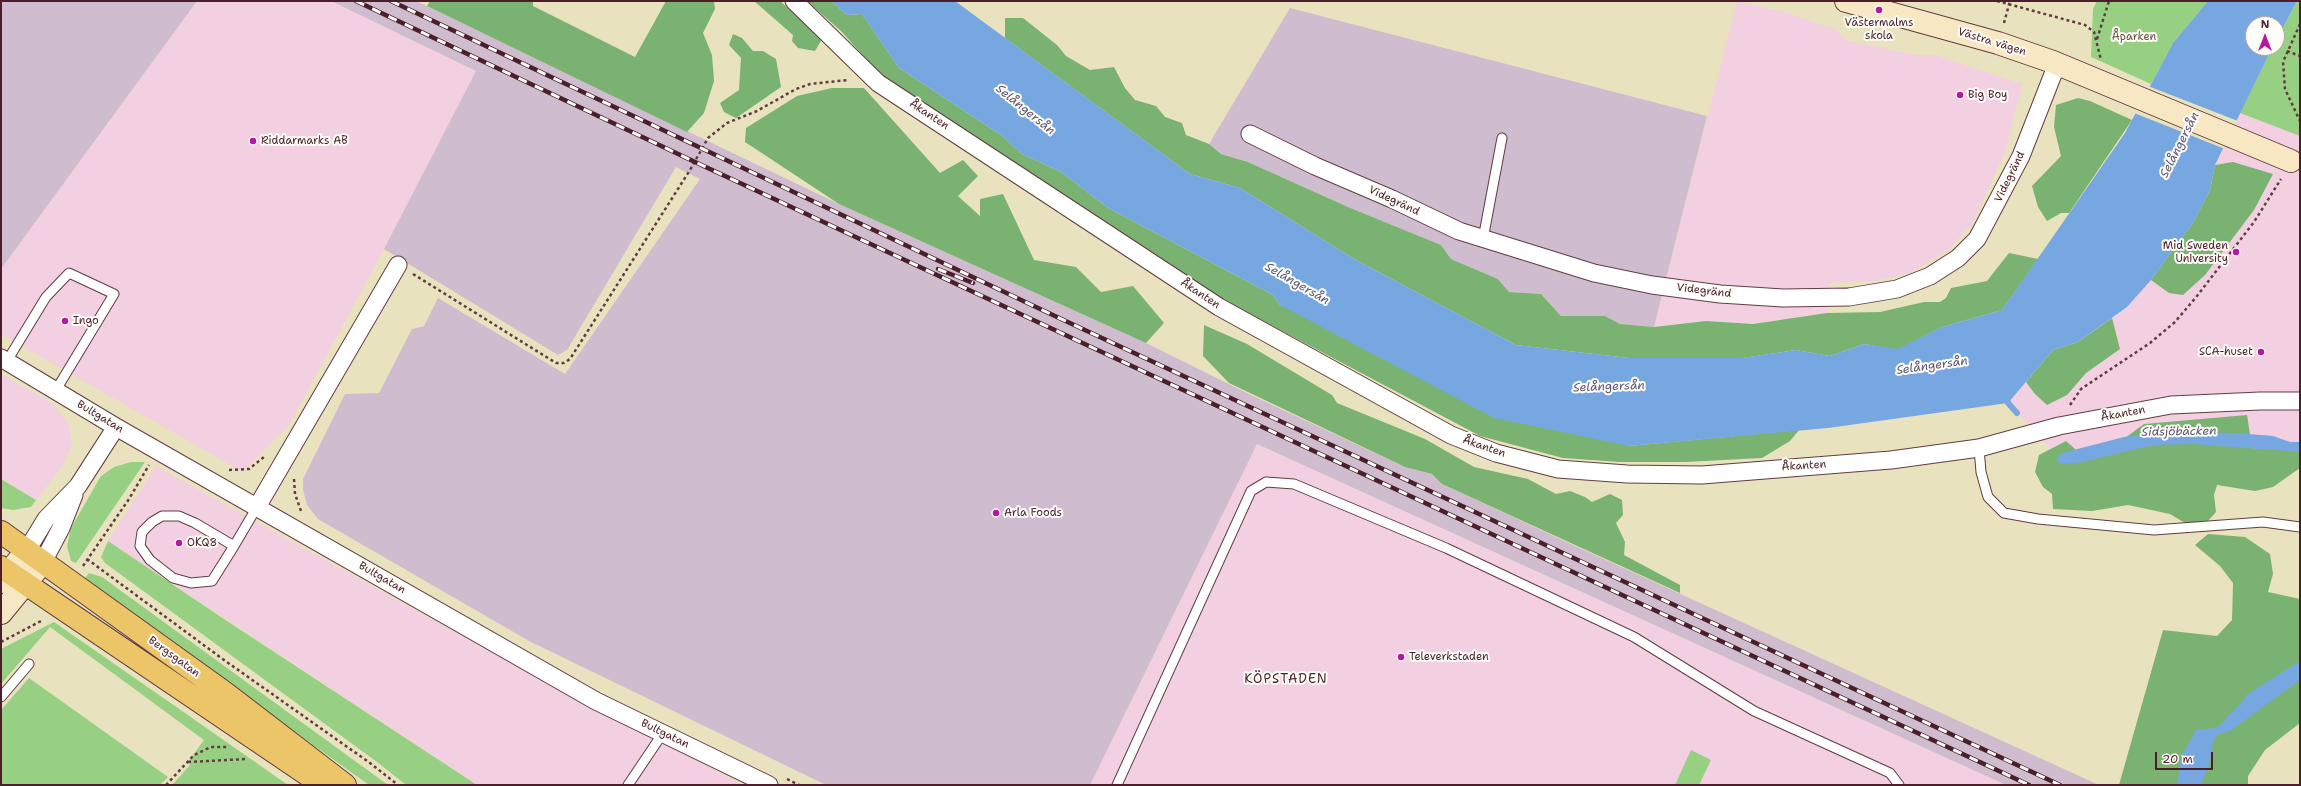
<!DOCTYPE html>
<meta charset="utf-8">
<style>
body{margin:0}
#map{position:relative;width:2301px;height:786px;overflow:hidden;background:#e9e2bf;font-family:"Shantell Sans",sans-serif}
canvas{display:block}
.frame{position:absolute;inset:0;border:2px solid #4a1f2b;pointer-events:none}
.north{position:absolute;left:2245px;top:16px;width:40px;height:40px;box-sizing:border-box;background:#fdfcf7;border:1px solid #b5a4a5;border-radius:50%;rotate:0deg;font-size:11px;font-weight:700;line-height:16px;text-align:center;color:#4a1f2b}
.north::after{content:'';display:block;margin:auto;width:14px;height:18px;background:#b5179e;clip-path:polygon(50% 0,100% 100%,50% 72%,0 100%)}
.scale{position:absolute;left:2155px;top:752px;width:58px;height:18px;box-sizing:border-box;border:2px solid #4a1f2b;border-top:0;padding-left:5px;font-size:12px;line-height:14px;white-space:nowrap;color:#4a1f2b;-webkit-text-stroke:3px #fdfcf7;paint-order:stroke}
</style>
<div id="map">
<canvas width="2301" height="786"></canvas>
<div class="frame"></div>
<div class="north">N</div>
<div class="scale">20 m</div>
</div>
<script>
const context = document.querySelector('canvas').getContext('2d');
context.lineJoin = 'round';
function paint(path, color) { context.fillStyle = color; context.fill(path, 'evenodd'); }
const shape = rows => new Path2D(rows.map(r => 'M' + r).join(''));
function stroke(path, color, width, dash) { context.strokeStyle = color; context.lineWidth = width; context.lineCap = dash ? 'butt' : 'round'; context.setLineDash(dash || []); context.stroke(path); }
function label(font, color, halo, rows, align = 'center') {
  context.font = font + ' "Shantell Sans",sans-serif'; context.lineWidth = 4; context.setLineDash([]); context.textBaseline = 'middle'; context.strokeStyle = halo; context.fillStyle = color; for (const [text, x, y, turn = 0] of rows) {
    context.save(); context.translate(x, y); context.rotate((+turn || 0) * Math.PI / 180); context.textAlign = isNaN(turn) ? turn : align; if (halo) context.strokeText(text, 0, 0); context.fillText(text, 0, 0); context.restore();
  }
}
paint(shape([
 [197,1,331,1,476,71,384,249,289,425,243,472,1,334,1,269],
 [1737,1,1788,13,1834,29,1848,41,1916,55,1935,55,2022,84,2005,152,1972,224,1947,251,1910,273,1875,281,1830,283,1827,313,1753,324,1706,321,1654,327],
 [2297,1,2300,1,2300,446,2060,459,2008,403,2053,350,2078,342,2127,307,2215,165,2272,48,2277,48,2277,39],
 [1,374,52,403,68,423,72,445,62,467,36,500,1,479],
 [1257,444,2006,785,1090,785],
 [156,466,527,672,743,785,477,785,108,541]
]), '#f2cfe1');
paint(shape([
 [1,1,197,1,1,269],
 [331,1,416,1,839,204,1146,343,1253,396,1405,467,1432,474,1442,484,1571,544,2099,785,2006,785,1257,444,1090,785,826,785,529,641,318,519,307,505,303,490,303,479,345,394,379,393,412,329,424,326,438,298,565,374,700,179,676,167,567,350,558,355,384,249,476,71],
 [1290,8,1707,116,1654,327,1620,324,1605,316,1561,316,1541,294,1509,292,1498,279,1451,259,1441,245,1348,207,1248,162,1221,154,1209,144]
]), '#cfbdcf');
paint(shape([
 [2097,1,2208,1,2173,43,2151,84,2091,57,2093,9],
 [2297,1,2300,1,2300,136,2240,113,2272,48,2277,48,2277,39],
 [131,462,145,462,76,563,71,561,67,546,71,528,101,476,114,467],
 [1,479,36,500,31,507,13,510,1,508],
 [108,541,224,619,477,785,406,785,377,762,105,563,101,557],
 [89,573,102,577,388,785,369,785,229,685,85,578],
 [54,622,185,713,288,785,172,785,190,765,188,762,204,740,50,627,1,684,1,649],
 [29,678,168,777,160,785,1,785,1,710],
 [1691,750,1711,760,1699,785,1675,785]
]), '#98d083');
paint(shape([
 [430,1,533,1,533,6,635,57,666,1,714,1,715,9,703,33,712,55,714,81,704,113,687,132,427,6],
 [754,1,780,1,822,39,815,51,798,48,792,41,793,35],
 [807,1,831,1,847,15,862,14,899,68,1001,135,1022,154,1061,172,1108,208,1273,295,1280,305,1629,446,1799,430,1790,441,1762,458,1685,462,1620,462,1563,458,1480,436,1199,287,884,79,842,32],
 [1005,18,1023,18,1057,45,1066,56,1090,70,1114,67,1125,88,1135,100,1156,106,1165,117,1182,123,1186,135,1209,144,1221,154,1248,162,1348,207,1441,245,1451,259,1498,279,1509,292,1541,294,1561,316,1605,316,1620,324,1654,327,1706,321,1753,324,1827,313,1880,312,1924,302,1940,302,1946,298,1951,288,1987,281,2009,253,2038,259,2002,310,1942,327,1898,350,1864,344,1830,356,1796,350,1742,358,1629,358,1516,345,1356,260,1240,188,1190,174,1005,38],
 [733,34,742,38,753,51,763,51,776,59,781,87,736,118,724,112,720,103,739,90,741,58,729,45],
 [832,88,864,88,940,173,963,160,978,176,958,196,980,216,980,199,1003,194,1034,260,1076,267,1101,292,1133,286,1164,323,1146,343,839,204,745,142,746,128,797,96],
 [2078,98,2090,101,2132,120,2069,213,2061,213,2047,221,2038,207,2032,186,2061,156,2054,127,2056,105],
 [2233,162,2273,174,2254,210,2205,275,2183,295,2169,293,2151,280,2193,223,2210,190,2215,165],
 [2112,318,2120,349,2086,373,2067,395,2047,405,2035,394,2026,382,2053,350,2078,342],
 [1204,325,1247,344,1332,395,1337,403,1425,439,1474,467,1528,479,1556,494,1570,491,1585,497,1592,502,1610,494,1622,500,1623,515,1616,523,1625,542,1624,555,1680,585,1680,593,1442,484,1432,474,1405,467,1229,383,1203,356],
 [2247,415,2252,448,2300,451,2300,468,2273,487,2255,491,2217,485,2214,495,2216,512,2207,522,2185,523,2170,514,2128,505,2092,511,2053,509,2052,494,2043,487,2035,472,2039,455,2066,441,2083,456,2109,450,2144,424],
 [2208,534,2245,537,2270,554,2273,574,2268,592,2300,599,2300,723,2265,750,2248,776,2248,785,2119,785,2163,630,2217,636,2232,620,2233,583,2220,566,2195,545]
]), '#7ab271');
paint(shape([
 [831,1,955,1,1190,174,1240,188,1356,260,1516,345,1629,358,1742,358,1796,350,1830,356,1864,344,1898,349,1942,327,2002,310,2125,133,2173,43,2208,1,2297,1,2277,39,2277,24,2253,24,2253,48,2272,48,2215,165,2210,190,2193,223,2151,280,2127,307,2078,342,2053,350,2008,403,1828,428,1629,446,1494,418,1280,305,1273,295,1108,208,1061,172,1022,154,1001,135,899,68,862,14,847,15],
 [2161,432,2236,433,2273,436,2290,442,2300,442,2300,452,2193,444,2154,445,2078,463,2060,464,2056,459,2062,453,2124,437],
 [2300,661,2300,680,2230,731,2218,734,2213,742,2209,765,2201,785,2177,785,2181,757,2196,730,2215,728,2236,716,2246,695]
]), '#76a7e1');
paint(shape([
 [2148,86,2238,121,2225,149,2134,113]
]), '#e9e2bf');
stroke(shape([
 [2007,396,2008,403,2017,413],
 [2224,725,2245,703]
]), '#76a7e1', 6);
const lane = shape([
 [1483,239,1502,138],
 [7,361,46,297,69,273,114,294,56,390],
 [1979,448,1981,472,1988,497,2004,513,2038,519,2154,530,2263,522,2300,527],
 [234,546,195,523,179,516,162,516,152,522,142,532,140,546,150,560,173,578,191,583,212,581,234,546,257,507],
 [1,697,29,664],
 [628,785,663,733],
 [1117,785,1251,491,1266,482,1294,484,1446,548,1634,637,1754,711,1890,773,1899,785]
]);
const street = shape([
 [794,1,878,83,1219,307,1451,435,1496,453,1558,469,1627,474,1702,475,1891,460,1979,448,2059,426,2171,405,2260,401,2300,401],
 [1250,134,1315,166,1392,199,1459,231,1594,273,1652,285,1720,294,1783,298,1849,297,1897,289,1930,276,1958,258,1977,239,2021,156,2057,64],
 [1,358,116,427,596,701,769,785],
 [257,507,398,265],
 [27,550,46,519,78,486,116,427],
 [43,562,61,528,74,495]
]);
const secondary = shape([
 [1846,1,1998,43,2053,62,2291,161],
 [1,582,27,550],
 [1,613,43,562]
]);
const highway = shape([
 [1,532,225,693,345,785],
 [1,567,323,785]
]);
stroke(lane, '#623c41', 11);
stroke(street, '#623c41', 19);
stroke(secondary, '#623c41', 24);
stroke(highway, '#623c41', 24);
stroke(shape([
 [1997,1,2085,25,2094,32,2101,60],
 [2004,23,2010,1],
 [2300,24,2283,62,2285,89,2300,121],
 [2097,39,2109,1],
 [2287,51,2300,56],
 [413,274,556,363,564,363,570,359,690,170,708,138,727,123,757,111,796,89,810,84,848,80],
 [2070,405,2081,389,2150,343,2175,322,2197,296,2254,222,2281,179],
 [229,470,249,469,264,457],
 [294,479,295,494,301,511],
 [87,559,224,660,370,763,398,785],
 [83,566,129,499,149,465],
 [1,642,43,620],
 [188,762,247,759],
 [787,779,799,785],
 [166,785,194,755,211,747,229,747]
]), '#623c41', 2.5, [3, 3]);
stroke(lane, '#fff', 9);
stroke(street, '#fff', 17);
stroke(secondary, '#f7e8c3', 22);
stroke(highway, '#ecc569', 22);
const rail = shape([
 [356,1,695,162,2029,785],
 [391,1,1057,317,2060,785],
 [938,269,973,283]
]);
stroke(rail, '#4a1f2b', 4.5);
stroke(rail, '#fdfcf7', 3, [9]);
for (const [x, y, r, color] of [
 [1879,10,4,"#b5179e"],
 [1960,95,4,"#b5179e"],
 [253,141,4,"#b5179e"],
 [2236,252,4,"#b5179e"],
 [65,321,4,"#b5179e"],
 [2261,352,4,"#b5179e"],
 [996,513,4,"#b5179e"],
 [179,543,4,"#b5179e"],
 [1401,657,4,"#b5179e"]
]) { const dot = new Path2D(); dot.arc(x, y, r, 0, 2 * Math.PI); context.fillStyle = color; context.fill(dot); stroke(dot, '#fdfcf7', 1.5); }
label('11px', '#4a1f2b', '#fdfcf7', [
 ["Västermalms",1879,23,"center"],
 ["skola",1879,36,"center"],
 ["Big Boy",1968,95],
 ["Riddarmarks AB",261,141],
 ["Mid Sweden",2228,246,"right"],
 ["University",2228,259,"right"],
 ["Ingo",73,321],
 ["SCA-huset",2253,352,"right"],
 ["Arla Foods",1004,513],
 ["OKQ8",187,543],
 ["Televerkstaden",1409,657]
], 'left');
label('11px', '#615445', '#fdfcf7', [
 ["Åparken",2134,37]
]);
label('11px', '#4a1f2b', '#fdfcf7', [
 ["Västra vägen",1992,42,17],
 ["Åkanten",929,115,33],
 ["Videgränd",2010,177,-64],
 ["Videgränd",1394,201,25],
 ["Videgränd",1704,291,7],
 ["Åkanten",1200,294,33],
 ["Åkanten",2123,414,-11],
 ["Bultgatan",100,417,31],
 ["Åkanten",1484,447,19],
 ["Åkanten",1804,466,-4],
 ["Bultgatan",382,578,30],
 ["Bergsgatan",174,657,36],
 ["Bultgatan",665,734,26]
]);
label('italic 12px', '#5c5574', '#fdfcf7', [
 ["Selångersån",1025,110,39],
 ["Selångersån",2180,145,-63],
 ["Selångersån",1297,284,30],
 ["Selångersån",1932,366,-8],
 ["Selångersån",1609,387,-2],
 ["Sidsjöbäcken",2179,432,-1]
]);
context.letterSpacing = '1px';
label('13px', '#4a1f2b', '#fdfcf7', [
 ["KÖPSTADEN",1286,680]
]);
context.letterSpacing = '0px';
</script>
